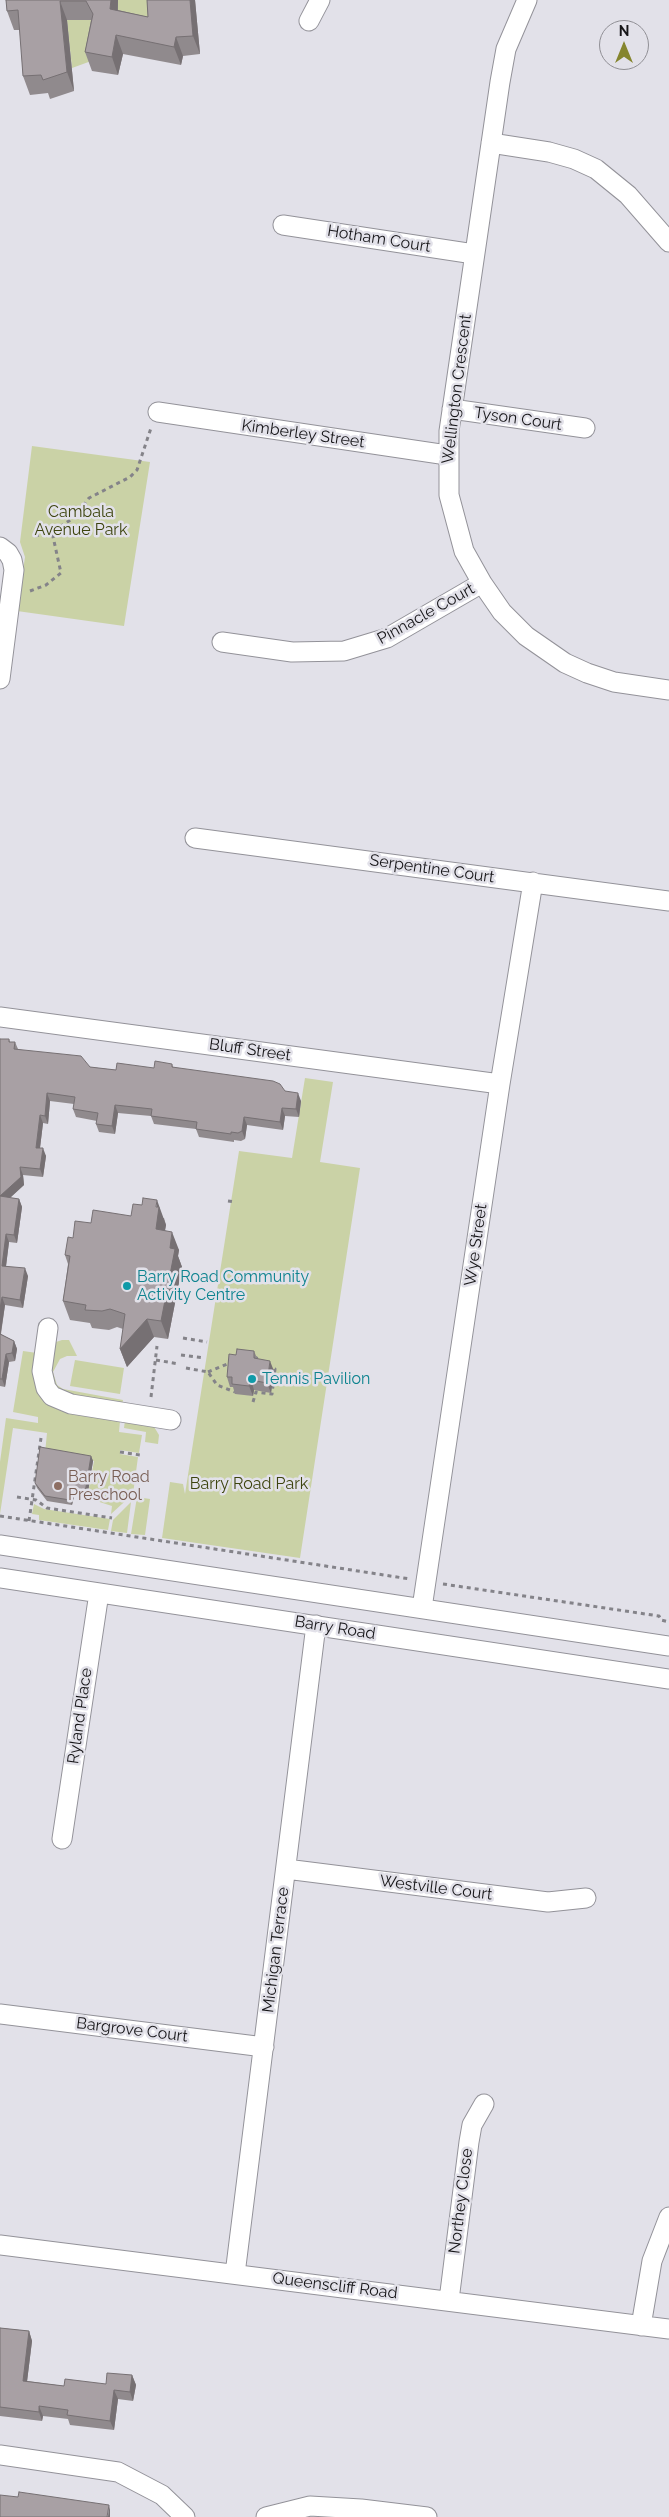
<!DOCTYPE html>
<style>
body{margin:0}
#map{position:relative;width:669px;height:2517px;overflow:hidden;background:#e2e1e9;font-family:Raleway,sans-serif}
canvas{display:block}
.north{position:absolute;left:599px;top:20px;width:50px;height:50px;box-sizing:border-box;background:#e2e1e9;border:1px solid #908f95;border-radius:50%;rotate:0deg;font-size:14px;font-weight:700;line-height:20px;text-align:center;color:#161518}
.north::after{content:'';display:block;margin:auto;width:18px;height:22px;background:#85852e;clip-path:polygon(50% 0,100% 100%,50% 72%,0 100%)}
</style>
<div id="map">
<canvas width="669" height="2517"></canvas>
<div class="north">N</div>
</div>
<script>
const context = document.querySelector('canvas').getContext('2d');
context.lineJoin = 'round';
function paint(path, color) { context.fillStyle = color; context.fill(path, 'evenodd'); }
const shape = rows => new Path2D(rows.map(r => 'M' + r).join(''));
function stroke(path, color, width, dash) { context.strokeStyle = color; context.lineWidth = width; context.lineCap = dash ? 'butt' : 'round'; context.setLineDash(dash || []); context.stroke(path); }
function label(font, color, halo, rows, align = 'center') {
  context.font = font + ' Raleway,sans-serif'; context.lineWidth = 5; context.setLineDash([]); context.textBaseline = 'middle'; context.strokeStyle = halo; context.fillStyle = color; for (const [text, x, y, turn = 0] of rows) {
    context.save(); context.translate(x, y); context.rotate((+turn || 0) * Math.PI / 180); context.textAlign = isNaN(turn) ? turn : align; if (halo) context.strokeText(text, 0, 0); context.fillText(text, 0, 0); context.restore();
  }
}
paint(shape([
 [118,0,152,0,155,36,117,28],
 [69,11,93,20,94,60,72,68,67,21],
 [32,446,150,462,124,626,17,611,25,557,20,542],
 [305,1078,333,1082,320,1162,360,1168,300,1558,162,1538,170,1482,183,1484,185,1494,239,1151,292,1158],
 [62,1340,69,1340,77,1356,67,1356,60,1359,53,1372,57,1385,63,1389,123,1400,122,1406,66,1397,51,1383,50,1351,56,1342],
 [23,1351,37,1353,35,1379,120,1421,119,1432,142,1435,139,1453,120,1450,120,1454,138,1457,133,1494,111,1514,112,1506,87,1498,94,1461,45,1453,47,1433,13,1428,0,1514,0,1462,6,1418,38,1423,38,1417,13,1412],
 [75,1360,124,1368,120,1394,70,1386],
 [125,1420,153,1425,159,1435,158,1444,145,1442,146,1432,124,1428],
 [137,1497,150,1499,145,1535,131,1534],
 [131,1502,127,1533,111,1531,113,1520],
 [34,1504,44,1509,110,1519,108,1530,39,1520,39,1515,32,1514]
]), '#cad2a6');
const minor = shape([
 [527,0,506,49,500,82,449,431,449,495,464,551,482,583,502,612,526,636,565,663,587,673,614,682,669,690],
 [309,21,320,0],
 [491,143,549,152,574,159,596,169,628,195,669,242],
 [283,225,474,254],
 [452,409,585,428],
 [158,412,447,455],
 [0,547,8,553,12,560,14,570,0,679],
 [222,642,292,652,344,651,387,638,482,583],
 [195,838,669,901],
 [0,1017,500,1084],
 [48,1328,42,1371,46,1388,52,1396,71,1404,171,1420],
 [0,1545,669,1646],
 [0,1578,669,1679],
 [422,1608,500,1084,533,882],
 [62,1839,99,1593],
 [286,1869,548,1902,586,1898],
 [0,2014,264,2047],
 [0,2245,669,2329],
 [235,2274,316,1625],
 [449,2300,469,2142,472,2125,484,2104],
 [641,2326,652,2261,669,2217],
 [0,2455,118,2472,162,2495,185,2517],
 [266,2517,310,2506,361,2509,427,2517]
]);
stroke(minor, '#939299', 21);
stroke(shape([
 [35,536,52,532],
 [30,591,46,585,61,573,52,532,75,517,89,498,130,477,137,470,151,428],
 [228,1201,235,1202],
 [183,1338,207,1342],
 [181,1355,204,1358],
 [156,1360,179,1364],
 [255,1360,259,1353],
 [186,1368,208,1372,217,1385,235,1392],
 [208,1372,232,1362],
 [151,1397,157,1346],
 [253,1402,256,1392,272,1394,275,1369,271,1368],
 [120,1452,140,1455],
 [17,1497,36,1500,47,1508,112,1518],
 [0,1516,410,1579],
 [29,1521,41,1438],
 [443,1584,659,1616,661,1620,669,1622]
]), '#848389', 3, [4, 4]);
stroke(minor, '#fff', 19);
paint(shape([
 [6,0,118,0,118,10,148,17,147,0,195,0,200,54,183,56,181,65,123,54,118,75,92,71,85,52,91,20,67,20,74,91,50,99,48,93,30,95,23,76,20,30,14,30,7,11],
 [0,1039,9,1039,10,1042,15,1042,18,1049,90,1067,116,1070,154,1068,172,1064,173,1067,285,1091,301,1101,299,1117,285,1116,283,1130,247,1125,245,1139,241,1141,234,1140,234,1142,199,1137,196,1129,154,1124,151,1116,118,1113,115,1134,99,1132,96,1124,97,1121,76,1117,73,1109,74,1104,50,1101,48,1124,43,1123,40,1148,46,1156,43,1177,23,1175,24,1185,10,1198,19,1199,22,1207,17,1243,9,1242,6,1266,28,1276,23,1308,5,1305,1,1334,14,1341,17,1349,15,1361,9,1362,5,1387,0,1386],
 [131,1216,164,1218,166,1225,165,1230,179,1250,178,1256,182,1267,168,1339,154,1337,127,1367,120,1349,123,1329,117,1327,109,1330,92,1328,90,1323,70,1320,63,1301,68,1264,65,1255,73,1238,91,1223],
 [254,1351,257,1358,274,1371,271,1393,254,1390,253,1396,235,1394,233,1387,230,1387,227,1377,236,1355],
 [91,1456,93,1461,87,1498,74,1496,72,1505,47,1501,37,1488,35,1483],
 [0,2328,29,2331,32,2341,27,2381,64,2386,106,2384,132,2375,136,2385,133,2401,118,2399,114,2430,70,2425,68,2419,43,2416,42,2421,0,2416]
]), '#908a8d');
paint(shape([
 [111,0,118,0,117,28,110,9],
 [190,0,195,0,200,54,193,36],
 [60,1,67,20,74,91,67,72],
 [116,35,123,54,118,75,112,57],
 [176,37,183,56,181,65,174,47],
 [47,1093,50,1101,48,1124,45,1116],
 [298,1093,301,1101,299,1117,296,1109],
 [115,1105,118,1113,115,1134,112,1126],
 [282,1108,285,1116,283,1130,280,1122],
 [40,1115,43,1123,39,1156,36,1148],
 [244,1117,247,1125,245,1139,242,1131],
 [43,1148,46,1156,43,1177,40,1169],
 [20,1167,23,1175,24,1185,3,1204,0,1196],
 [19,1199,22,1207,17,1243,14,1235],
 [157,1200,166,1225,162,1247,156,1229],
 [172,1232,179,1250,178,1256,182,1267,168,1339,161,1321,170,1248],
 [6,1234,9,1242,5,1274,2,1266],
 [25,1268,28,1276,23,1308,20,1300],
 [2,1297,5,1305,0,1338,0,1309],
 [147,1319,154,1337,127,1367,120,1349],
 [14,1341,17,1349,15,1361,12,1353],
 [6,1354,9,1362,5,1387,2,1379],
 [270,1361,274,1371,271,1393,267,1383],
 [251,1380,254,1390,253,1396,249,1386],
 [91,1456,93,1461,87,1498,85,1493],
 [72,1491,74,1496,72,1505,70,1500],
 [29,2331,32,2341,26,2390,23,2381],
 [132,2375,136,2385,133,2401,130,2392],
 [114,2390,118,2399,114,2430,110,2421],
 [39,2406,43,2416,42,2421,39,2412],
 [109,2505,110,2510,110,2517,108,2517]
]), '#767073');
const building = shape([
 [6,0,111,0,110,9,148,17,147,0,190,0,193,36,176,37,174,47,116,35,112,57,85,52,93,14,86,1,60,1,67,72,43,80,41,75,23,76,18,10,7,11,6,0],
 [0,1039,9,1039,9,1042,15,1042,14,1049,81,1056,90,1067,116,1070,117,1063,154,1068,155,1061,172,1064,172,1067,273,1081,280,1084,285,1091,298,1093,296,1109,282,1108,280,1122,244,1117,242,1131,238,1133,231,1132,231,1134,196,1129,197,1122,151,1116,152,1109,115,1105,112,1126,96,1124,98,1113,73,1109,75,1097,47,1093,45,1116,40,1115,36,1148,43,1148,40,1169,20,1167,21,1177,0,1196,0,1039],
 [0,1196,19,1199,14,1235,6,1234,2,1266,25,1268,20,1300,2,1297,0,1309,0,1196],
 [143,1198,157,1200,156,1207,159,1207,156,1229,172,1232,170,1248,175,1249,161,1321,147,1319,120,1349,125,1314,110,1309,102,1311,85,1310,86,1305,63,1301,70,1256,65,1255,68,1237,73,1238,75,1221,91,1223,93,1210,131,1216,133,1204,142,1205,143,1198],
 [0,1334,14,1341,12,1353,6,1354,2,1379,0,1379,0,1334],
 [237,1349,254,1351,254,1358,270,1361,267,1383,251,1380,249,1386,232,1384,232,1377,227,1377,229,1354,236,1355,237,1349],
 [40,1447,91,1456,85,1493,72,1491,70,1500,45,1496,35,1483,40,1447],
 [0,2328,29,2331,23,2381,64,2386,65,2379,106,2384,107,2373,132,2375,130,2392,114,2390,110,2421,67,2415,68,2410,39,2406,39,2412,0,2407,0,2328],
 [19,2492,109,2505,107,2517,109,2517,0,2517,0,2495,18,2497,19,2492]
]);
paint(building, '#a8a0a4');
stroke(building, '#767073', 1);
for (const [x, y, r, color] of [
 [127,1286,5,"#0f9aa8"],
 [252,1379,5,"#0f9aa8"],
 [58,1486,5,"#8d6e63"]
]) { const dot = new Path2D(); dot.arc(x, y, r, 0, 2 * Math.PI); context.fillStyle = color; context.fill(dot); stroke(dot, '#e2e1e9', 2); }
label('16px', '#161518', '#e2e1e9', [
 ["Hotham Court",379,239,9],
 ["Wellington Crescent",457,389,-83],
 ["Tyson Court",518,419,8],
 ["Kimberley Street",303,434,8],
 ["Pinnacle Court",426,614,-29],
 ["Serpentine Court",432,869,8],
 ["Bluff Street",250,1050,8],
 ["Wye Street",476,1245,-82],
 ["Barry Road",335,1628,9],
 ["Ryland Place",80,1716,-82],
 ["Westville Court",436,1888,7],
 ["Michigan Terrace",276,1950,-83],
 ["Bargrove Court",132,2030,7],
 ["Northey Close",461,2201,-83],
 ["Queenscliff Road",335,2286,7]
]);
label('16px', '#3d440e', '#e2e1e9', [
 ["Cambala",81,512],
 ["Avenue Park",81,530],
 ["Barry Road Park",249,1484]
]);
label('16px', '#0d838f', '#e2e1e9', [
 ["Barry Road Community",137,1277],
 ["Activity Centre",137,1295],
 ["Tennis Pavilion",262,1379]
], 'left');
label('16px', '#785e54', '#e2e1e9', [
 ["Barry Road",68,1477],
 ["Preschool",68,1495]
], 'left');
</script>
